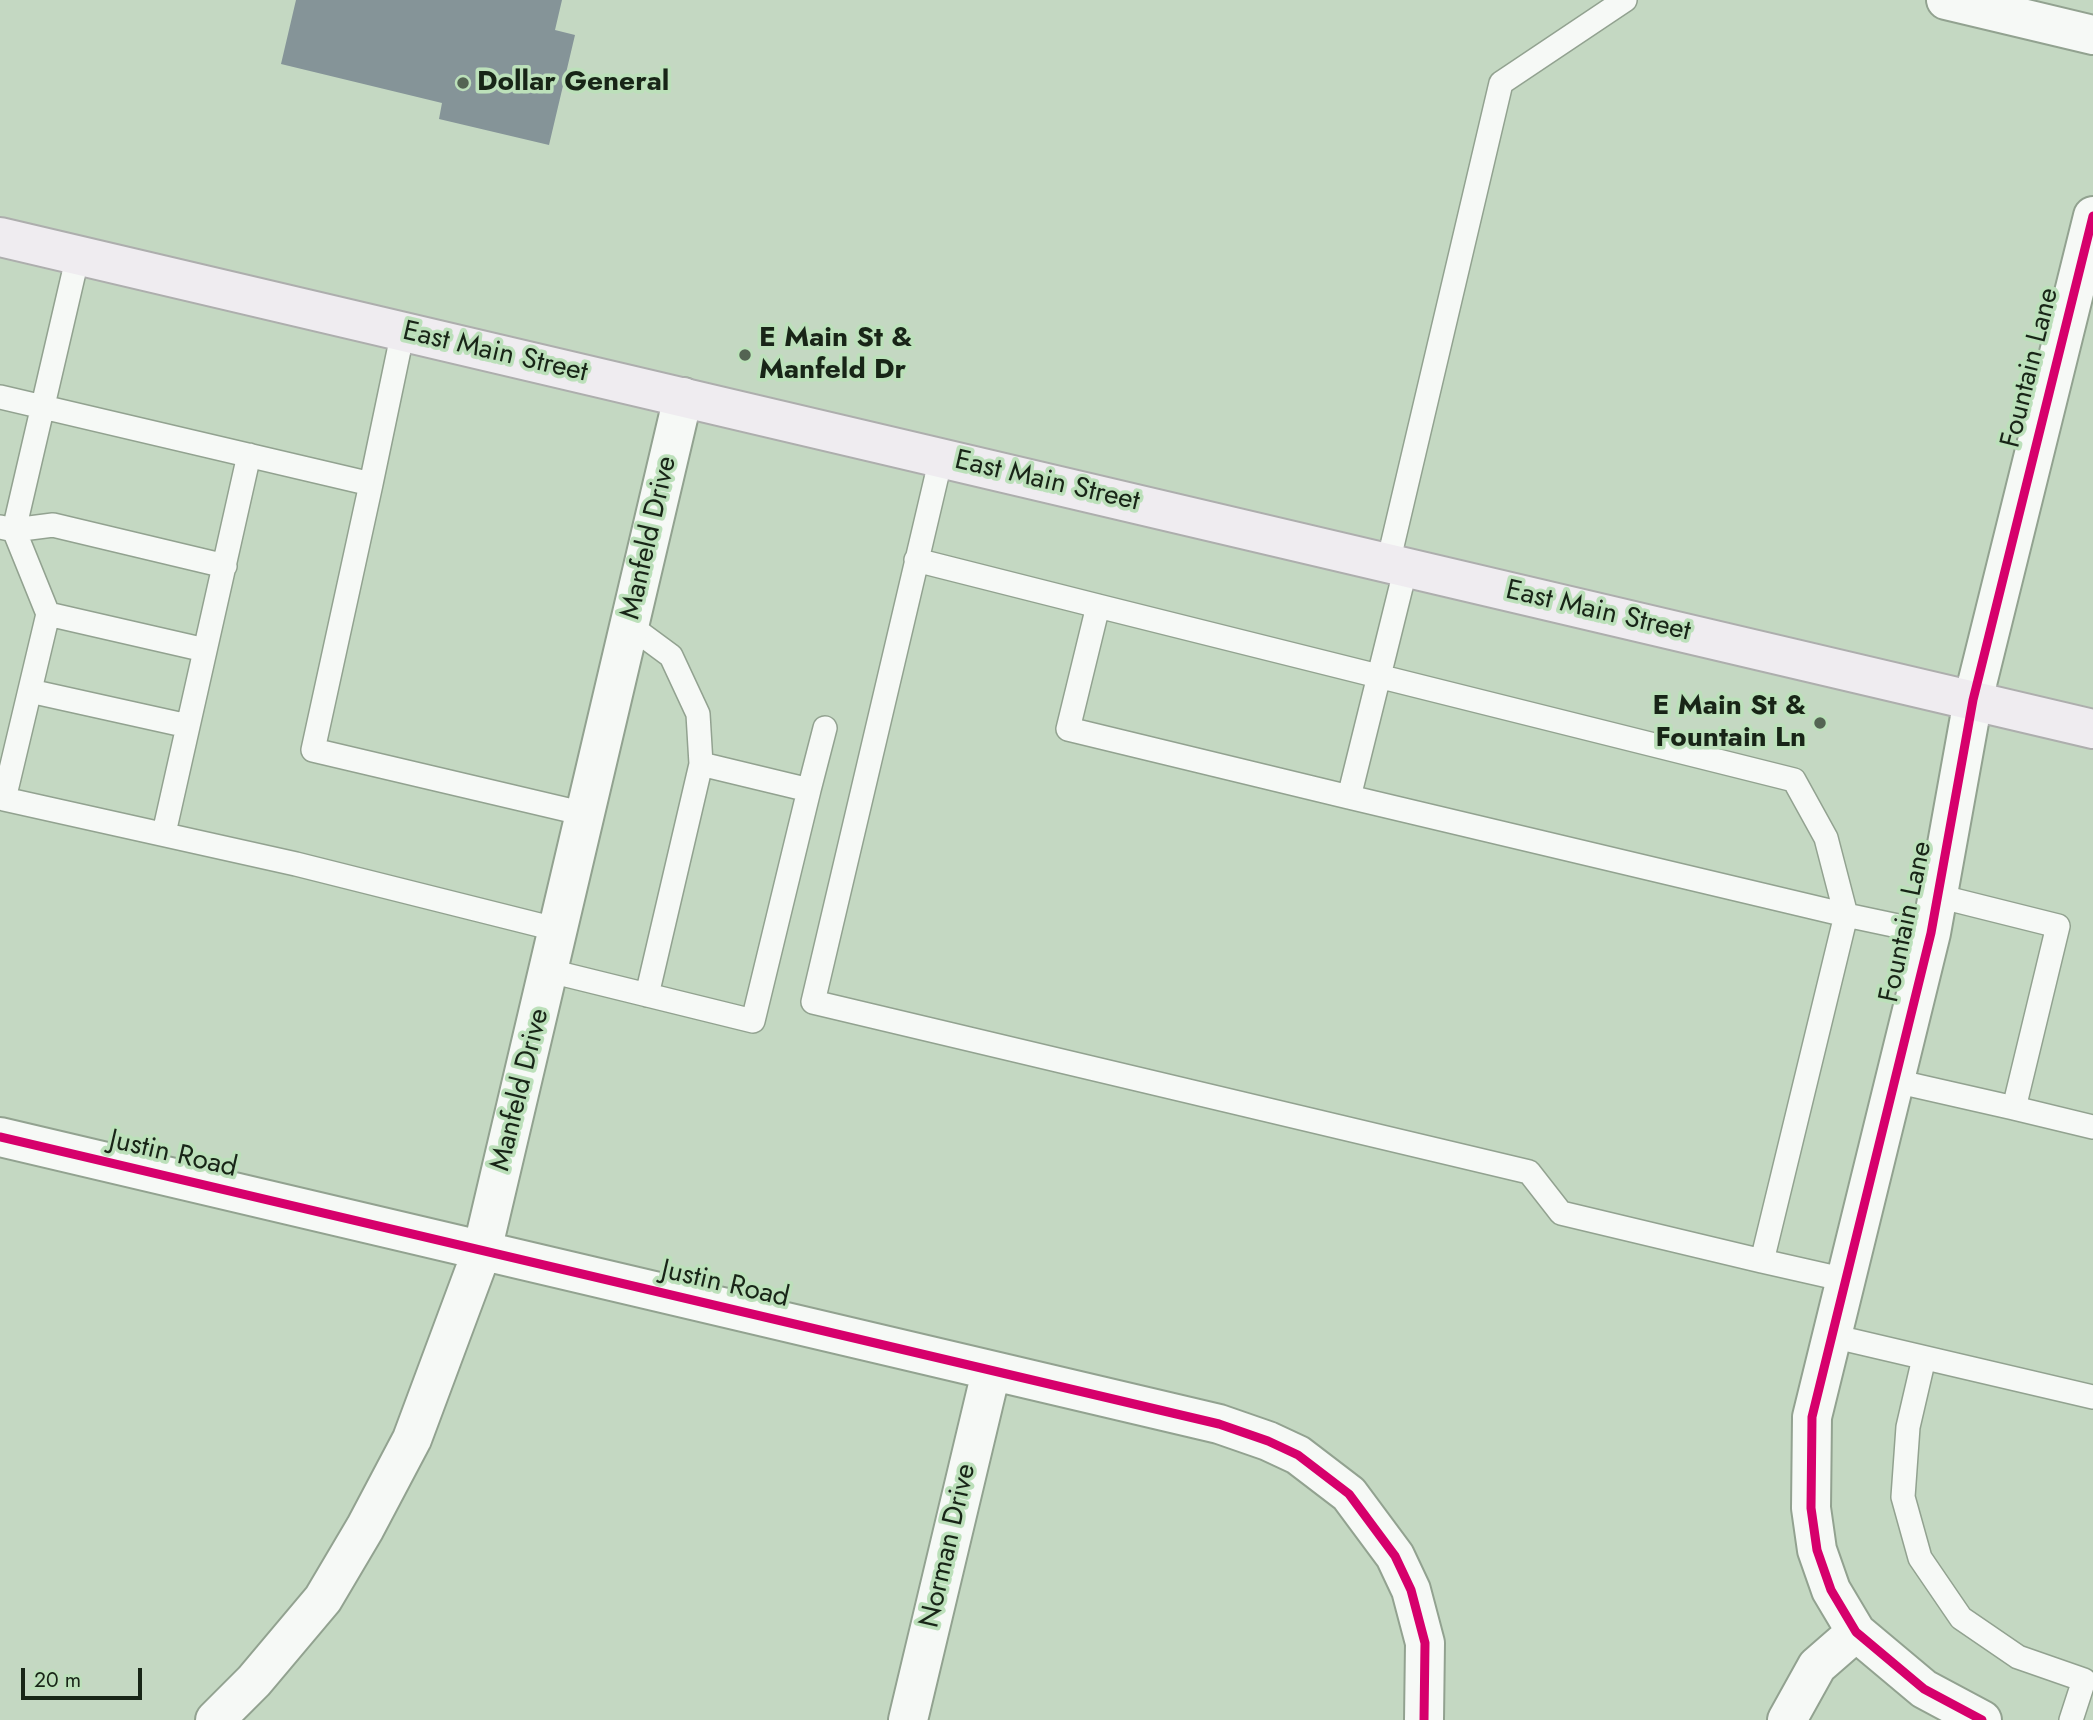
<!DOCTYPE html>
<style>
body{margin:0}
#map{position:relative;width:2093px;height:1720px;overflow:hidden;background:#c4d8c2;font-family:Jost,sans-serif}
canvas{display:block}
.scale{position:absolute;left:21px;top:1668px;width:121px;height:32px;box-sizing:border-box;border:4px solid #182517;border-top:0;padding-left:9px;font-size:21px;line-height:24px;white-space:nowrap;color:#182517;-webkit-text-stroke:5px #bce0ba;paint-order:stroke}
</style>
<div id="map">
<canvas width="2093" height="1720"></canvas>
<div class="scale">20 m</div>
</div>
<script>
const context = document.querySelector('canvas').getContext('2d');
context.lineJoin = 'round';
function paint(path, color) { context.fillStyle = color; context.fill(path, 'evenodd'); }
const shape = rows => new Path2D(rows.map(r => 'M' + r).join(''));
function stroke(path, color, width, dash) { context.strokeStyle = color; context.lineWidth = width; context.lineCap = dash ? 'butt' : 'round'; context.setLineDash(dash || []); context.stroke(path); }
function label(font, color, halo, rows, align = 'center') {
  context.font = font + ' Jost,sans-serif'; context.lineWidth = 7; context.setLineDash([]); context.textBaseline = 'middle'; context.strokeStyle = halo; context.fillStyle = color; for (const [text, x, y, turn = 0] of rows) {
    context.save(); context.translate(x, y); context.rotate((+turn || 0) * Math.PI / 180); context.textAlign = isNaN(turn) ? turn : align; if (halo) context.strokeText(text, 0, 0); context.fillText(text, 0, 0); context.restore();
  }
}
paint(shape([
 [296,0,562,0,555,30,575,35,549,145,439,119,442,103,281,64]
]), '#859498');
const service = shape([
 [0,397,371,484,403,331],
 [941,458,813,1002,1529,1172,1561,1213,1762,1261,1846,915,1349,797,1406,567],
 [371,484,313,750,585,814],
 [0,527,14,530,78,255],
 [916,560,1098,606],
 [1388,563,1501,83,1625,0],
 [225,566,53,525,14,530,48,614,4,799,296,864,559,930],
 [48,614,205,650],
 [629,625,671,656,698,714,701,764,647,995],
 [30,691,188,726],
 [809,790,825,728],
 [1349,797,1068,729,1098,606,1794,780,1826,838,1846,915,1931,933],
 [164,833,249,455],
 [1938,896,2058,926,2014,1108,2093,1127],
 [550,971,753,1021,809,790,701,764],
 [1895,1081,2014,1108],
 [1762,1261,1846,1280],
 [1832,1336,2093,1397],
 [1924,1358,1908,1427,1903,1497,1920,1558,1961,1618,2018,1657,2084,1680,2071,1720]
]);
const minor = shape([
 [1946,0,2093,35],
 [0,1137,1219,1424,1268,1441,1298,1455,1349,1494,1395,1556,1411,1590,1425,1643,1424,1720],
 [215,1720,254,1681,323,1599,365,1528,412,1439,482,1251,683,397],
 [908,1720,991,1372],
 [1787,1720,1817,1666,1856,1632],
 [1982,1720,1924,1689,1856,1632,1831,1590,1817,1550,1811,1508,1812,1417,1931,933,1973,700,2093,216]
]);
const primary = shape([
 [0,237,2093,729]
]);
stroke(service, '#92a290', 26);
stroke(minor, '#92a290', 42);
stroke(primary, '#adaead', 42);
stroke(service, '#f6f9f6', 23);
stroke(minor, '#f6f9f6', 38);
stroke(primary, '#efecf0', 38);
stroke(shape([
 [0,1137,1219,1424,1268,1441,1298,1455,1349,1494,1395,1556,1411,1590,1425,1643,1424,1720],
 [1982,1720,1924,1689,1856,1632,1831,1590,1817,1550,1811,1508,1812,1417,1931,933,1973,700,2093,216]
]), '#d6006c', 9);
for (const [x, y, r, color] of [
 [463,83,7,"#546453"],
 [745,355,7,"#546453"],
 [1820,723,7,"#546453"]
]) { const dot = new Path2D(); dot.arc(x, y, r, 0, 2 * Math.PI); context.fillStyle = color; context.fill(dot); stroke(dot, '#bce0ba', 2.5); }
label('bold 28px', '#182517', '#bce0ba', [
 ["Dollar General",477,83],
 ["E Main St &",759,339],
 ["Manfeld Dr",759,371],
 ["E Main St &",1806,707,"right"],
 ["Fountain Ln",1806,739,"right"]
], 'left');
label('28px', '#182517', '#bce0ba', [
 ["East Main Street",495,353,13],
 ["Fountain Lane",2031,368,-76],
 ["East Main Street",1047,482,13],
 ["Manfeld Drive",650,538,-77],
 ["East Main Street",1598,612,13],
 ["Fountain Lane",1907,922,-78],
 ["Manfeld Drive",521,1090,-76],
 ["Justin Road",173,1155,13],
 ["Justin Road",725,1285,13],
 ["Norman Drive",949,1546,-77]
]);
</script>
